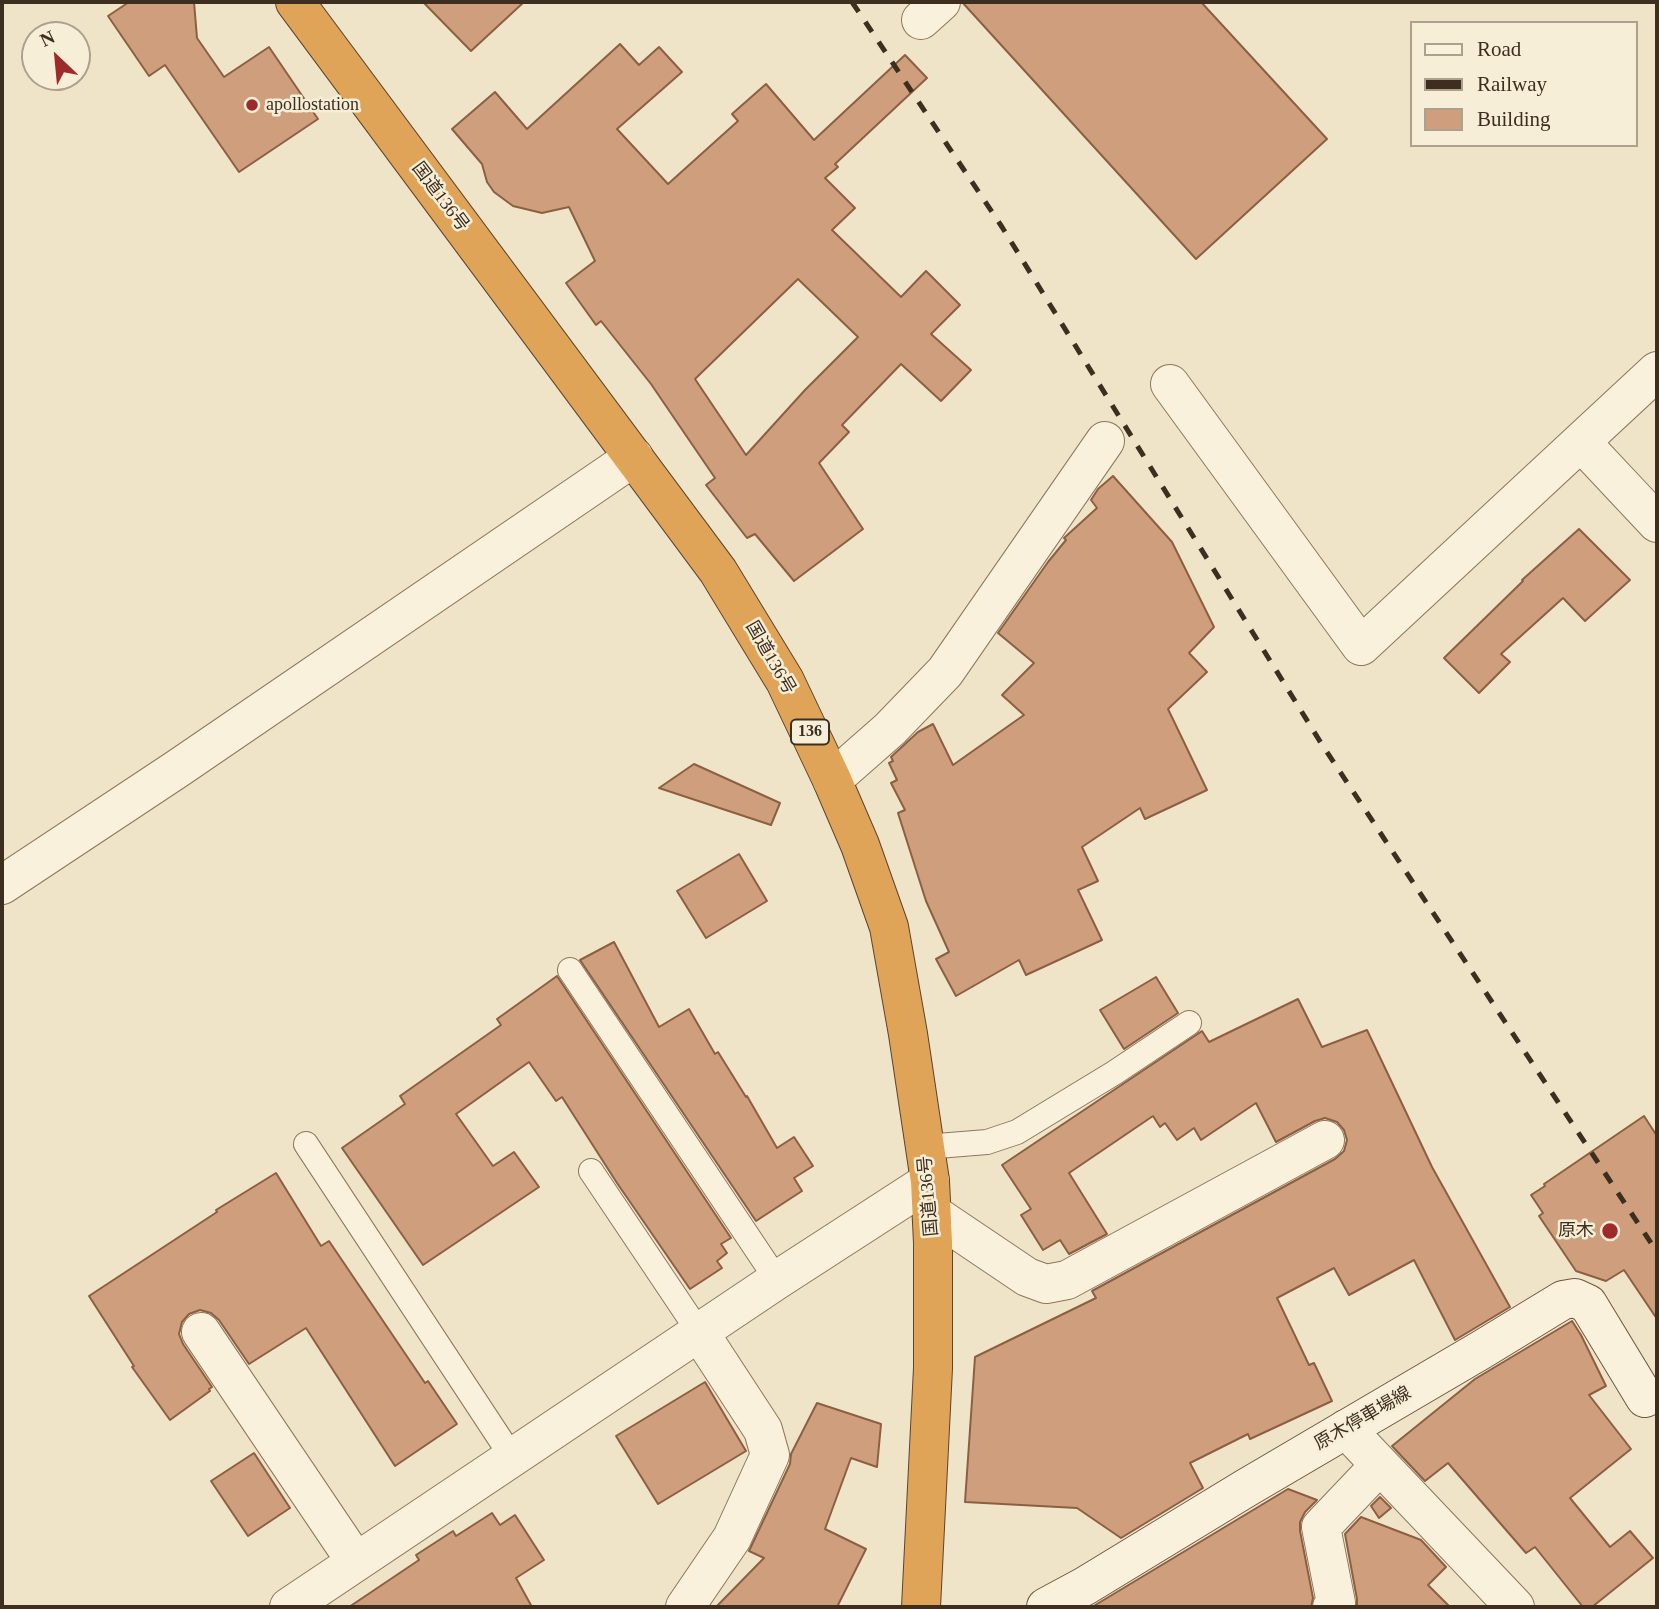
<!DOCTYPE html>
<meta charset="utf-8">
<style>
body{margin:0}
#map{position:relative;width:1659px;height:1609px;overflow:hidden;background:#f0e4c8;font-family:"Times New Roman",serif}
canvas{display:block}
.frame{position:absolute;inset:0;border:4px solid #3d2e20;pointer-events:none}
.legend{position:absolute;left:1410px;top:21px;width:228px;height:126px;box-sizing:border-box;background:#f7eed8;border:2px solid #ada18e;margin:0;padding:9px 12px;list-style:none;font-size:21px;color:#3d2e20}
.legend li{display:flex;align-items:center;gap:14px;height:35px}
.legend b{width:35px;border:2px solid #ada18e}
.north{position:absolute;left:21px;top:21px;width:70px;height:70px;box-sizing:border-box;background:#f7eed8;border:2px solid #ada18e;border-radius:50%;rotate:334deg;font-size:19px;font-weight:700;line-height:28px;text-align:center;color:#3d2e20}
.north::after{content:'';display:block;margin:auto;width:24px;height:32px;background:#9e2a2b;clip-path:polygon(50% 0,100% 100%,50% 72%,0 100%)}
</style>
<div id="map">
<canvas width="1659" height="1609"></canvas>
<div class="frame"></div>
<ul class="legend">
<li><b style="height:9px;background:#faf1dc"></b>Road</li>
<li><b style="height:9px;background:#3d2e20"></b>Railway</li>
<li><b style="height:19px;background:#cf9f7d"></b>Building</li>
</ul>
<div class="north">N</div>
</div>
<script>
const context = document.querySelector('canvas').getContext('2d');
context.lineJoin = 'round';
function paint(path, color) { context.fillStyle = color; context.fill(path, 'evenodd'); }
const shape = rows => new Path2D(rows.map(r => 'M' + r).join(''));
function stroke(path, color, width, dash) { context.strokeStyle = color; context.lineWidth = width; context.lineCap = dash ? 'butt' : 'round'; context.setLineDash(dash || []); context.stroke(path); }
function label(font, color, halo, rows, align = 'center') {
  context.font = font + ' "Times New Roman","Noto Sans JP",serif'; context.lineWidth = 5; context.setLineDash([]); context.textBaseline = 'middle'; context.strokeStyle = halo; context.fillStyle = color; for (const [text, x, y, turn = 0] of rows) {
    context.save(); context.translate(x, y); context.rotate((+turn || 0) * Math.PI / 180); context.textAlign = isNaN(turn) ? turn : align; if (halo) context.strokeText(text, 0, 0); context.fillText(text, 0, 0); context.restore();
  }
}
const building = shape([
 [129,2,194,2,197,38,224,77,269,47,318,119,239,172,165,65,149,76,108,16,129,2],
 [423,2,524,2,471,51,423,2],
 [962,2,1201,2,1327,139,1196,259,962,2],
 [620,44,639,65,659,47,682,72,617,129,668,184,738,121,732,114,766,84,814,140,905,55,927,78,835,164,838,167,825,178,855,208,832,230,901,297,926,271,960,305,931,334,971,370,941,401,901,364,842,425,849,432,819,463,863,529,794,581,755,534,747,538,706,485,715,478,651,384,601,321,596,325,566,283,595,261,569,207,542,213,513,206,494,192,487,182,482,164,452,129,495,92,527,129,620,44],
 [798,279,858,337,805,390,746,455,695,379,798,279],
 [1113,476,1172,542,1214,627,1189,653,1207,672,1168,709,1207,790,1145,819,1140,808,1082,847,1098,881,1078,890,1102,940,1026,975,1019,960,956,996,936,959,949,952,926,901,898,813,905,810,891,783,897,780,889,763,893,761,891,757,918,732,933,724,953,765,1024,715,1002,695,1034,663,998,633,1048,562,1066,540,1064,538,1097,508,1091,500,1098,489,1113,476],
 [1579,529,1630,580,1585,621,1563,598,1501,654,1510,662,1479,693,1444,658,1523,581,1522,580,1579,529],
 [694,764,780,803,771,825,659,788,694,764],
 [739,854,767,901,706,938,677,891,739,854],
 [614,942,659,1027,689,1009,715,1054,718,1052,746,1097,747,1096,777,1148,794,1137,813,1166,794,1178,802,1191,756,1221,580,960,614,942],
 [557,976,731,1238,721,1244,727,1253,717,1261,722,1268,690,1289,617,1183,562,1097,556,1101,529,1062,456,1114,493,1166,514,1152,539,1187,423,1265,342,1148,405,1104,400,1096,501,1025,497,1019,557,976],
 [1156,977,1178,1013,1124,1049,1100,1010,1156,977],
 [1298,999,1322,1047,1367,1030,1432,1167,1510,1307,1455,1340,1414,1260,1349,1295,1334,1268,1277,1298,1309,1365,1314,1363,1332,1401,1250,1439,1248,1434,1190,1463,1203,1488,1121,1538,1077,1508,965,1502,975,1357,1096,1298,1092,1291,1335,1159,1344,1151,1347,1140,1344,1130,1337,1122,1325,1118,1315,1121,1276,1142,1256,1103,1201,1140,1194,1128,1177,1140,1165,1123,1160,1127,1153,1116,1069,1173,1107,1234,1069,1254,1060,1240,1043,1250,1021,1215,1031,1209,1002,1165,1202,1031,1209,1042,1298,999],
 [1644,1116,1657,1136,1657,1319,1624,1270,1606,1281,1576,1271,1539,1216,1543,1213,1531,1195,1545,1186,1544,1184,1644,1116],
 [276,1173,321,1246,329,1241,425,1383,428,1381,457,1424,395,1466,306,1328,249,1364,219,1320,211,1313,200,1310,189,1314,182,1322,179,1334,183,1344,212,1387,209,1389,210,1391,170,1420,132,1367,134,1366,89,1296,217,1212,216,1210,276,1173],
 [1572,1321,1581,1335,1606,1386,1589,1395,1631,1449,1570,1498,1610,1547,1630,1531,1653,1558,1592,1607,1583,1607,1535,1547,1526,1553,1448,1463,1425,1481,1392,1446,1475,1379,1572,1321],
 [705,1382,746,1451,658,1504,616,1436,705,1382],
 [817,1403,881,1424,877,1467,851,1458,825,1529,866,1549,837,1607,716,1607,764,1558,749,1551,790,1464,791,1454,817,1403],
 [254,1453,290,1508,248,1536,211,1481,254,1453],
 [1288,1489,1317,1500,1305,1512,1300,1522,1300,1531,1313,1598,1311,1607,1092,1607,1288,1489],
 [1380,1497,1391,1508,1379,1518,1371,1506,1380,1497],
 [492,1513,500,1525,515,1515,544,1560,516,1578,532,1607,349,1607,419,1560,416,1555,453,1531,456,1536,492,1513],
 [1361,1517,1421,1540,1446,1567,1428,1585,1450,1607,1357,1607,1357,1599,1345,1534,1361,1517]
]);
paint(building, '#cf9f7d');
stroke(building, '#8d5f41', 2);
const lane = shape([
 [570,970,777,1280],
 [306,1144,512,1457],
 [925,1147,987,1142,1017,1132,1114,1073,1189,1023],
 [591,1171,699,1332]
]);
const street = shape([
 [921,20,941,2],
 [1170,384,1361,646,1657,371],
 [1581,442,1657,523],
 [832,780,890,729,945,672,1105,441],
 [2,885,177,769,634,457],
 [932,1213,1027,1277,1046,1284,1067,1280,1325,1140],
 [201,1332,356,1562],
 [1346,1429,1515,1607],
 [289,1607,777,1280,930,1181],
 [685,1607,732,1538,770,1455,763,1430,699,1332],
 [1332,1607,1336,1603,1321,1527,1380,1465]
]);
const secondary = shape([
 [1046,1607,1085,1586,1246,1488,1481,1350,1563,1300,1575,1298,1588,1304,1645,1398]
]);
const highway = shape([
 [295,2,718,571,785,681,832,780,860,845,889,927,908,1034,930,1181,933,1243,933,1368,921,1607]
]);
stroke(lane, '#8d765c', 26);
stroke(street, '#8d765c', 40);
stroke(secondary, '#6f573f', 40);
stroke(highway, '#5b4430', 40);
stroke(lane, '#faf1dc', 24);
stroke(street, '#faf1dc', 38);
stroke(secondary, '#faf1dc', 38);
stroke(highway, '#e0a458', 38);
stroke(shape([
 [852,2,1002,227,1321,743,1657,1252]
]), '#3d2e20', 5, [12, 12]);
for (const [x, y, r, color] of [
 [252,105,7,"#9e2a2b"],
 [1610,1231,9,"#9e2a2b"]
]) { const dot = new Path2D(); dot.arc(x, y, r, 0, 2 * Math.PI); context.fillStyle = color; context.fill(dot); stroke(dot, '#f7eed8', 2.5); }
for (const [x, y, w] of [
 [810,732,38]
]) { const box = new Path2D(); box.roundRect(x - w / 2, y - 12.5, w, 25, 5); context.fillStyle = '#f7eed8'; context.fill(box); stroke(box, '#3d2e20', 2); }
label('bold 16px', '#3d2e20', null, [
 ["136",810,732]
]);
label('18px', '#3d2e20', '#f7eed8', [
 ["apollostation",266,105],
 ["原木",1594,1231,"right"]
], 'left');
label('18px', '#3d2e20', '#f7eed8', [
 ["国道136号",440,197,53],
 ["国道136号",770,658,60],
 ["国道136号",929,1196,-95],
 ["原木停車場線",1363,1419,-30]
]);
</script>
